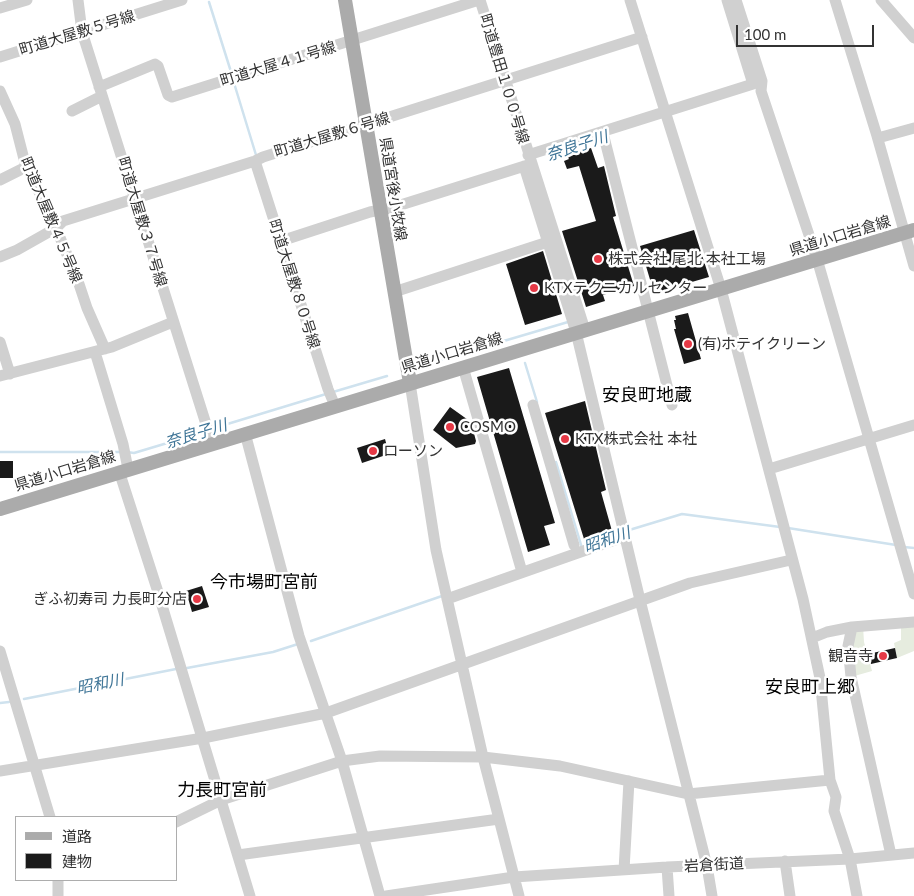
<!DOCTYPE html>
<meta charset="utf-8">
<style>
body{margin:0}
#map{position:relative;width:914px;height:896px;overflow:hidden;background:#fff;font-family:Lato,"Noto Sans JP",sans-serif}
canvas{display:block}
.legend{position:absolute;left:15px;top:816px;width:162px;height:65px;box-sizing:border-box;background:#fff;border:1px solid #adadad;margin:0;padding:6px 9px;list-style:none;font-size:15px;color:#333}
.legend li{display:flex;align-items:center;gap:10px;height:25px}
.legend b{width:25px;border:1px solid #adadad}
.scale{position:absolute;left:736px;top:25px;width:138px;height:22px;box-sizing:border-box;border:2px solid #333;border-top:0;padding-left:6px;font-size:15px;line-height:18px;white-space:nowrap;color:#333;-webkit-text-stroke:4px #fff;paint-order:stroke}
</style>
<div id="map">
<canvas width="914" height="896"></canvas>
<ul class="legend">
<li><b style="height:6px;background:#ababab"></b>道路</li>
<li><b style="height:14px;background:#1a1a1a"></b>建物</li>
</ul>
<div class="scale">100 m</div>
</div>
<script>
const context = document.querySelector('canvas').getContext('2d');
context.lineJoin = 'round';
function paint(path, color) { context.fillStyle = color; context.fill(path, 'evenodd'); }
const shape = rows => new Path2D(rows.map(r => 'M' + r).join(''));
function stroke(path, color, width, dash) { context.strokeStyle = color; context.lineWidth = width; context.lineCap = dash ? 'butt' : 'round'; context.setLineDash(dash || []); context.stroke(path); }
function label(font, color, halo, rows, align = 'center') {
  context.font = font + ' Lato,"Noto Sans JP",sans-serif'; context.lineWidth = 5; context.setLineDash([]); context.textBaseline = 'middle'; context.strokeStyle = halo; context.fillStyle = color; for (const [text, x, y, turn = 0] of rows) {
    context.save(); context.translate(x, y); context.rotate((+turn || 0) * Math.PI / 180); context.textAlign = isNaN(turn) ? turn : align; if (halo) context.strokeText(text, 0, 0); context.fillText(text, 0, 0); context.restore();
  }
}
paint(shape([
 [914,625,914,651,897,658,894,643,901,640,901,627],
 [863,626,864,642,872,671,851,677,852,627]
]), '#e6ecdf');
stroke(shape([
 [209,2,232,75],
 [234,83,256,155],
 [525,363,537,402],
 [426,364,568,322],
 [333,392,387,376],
 [211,429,326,394],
 [0,452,122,452],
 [127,452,134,453,204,432],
 [556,462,582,548],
 [788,528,896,545],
 [626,531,682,514,780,527],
 [904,547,914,548],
 [311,641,442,596],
 [187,668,273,652,298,644],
 [24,699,176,669],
 [0,703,9,702]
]), '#cfe2ee', 2.5);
paint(shape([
 [591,148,598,168,604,166,616,216,613,217,634,286,603,295,605,301,586,307,562,231,596,221,579,166,567,169,564,161,569,159,567,156],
 [694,230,709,277,654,293,640,246],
 [543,251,562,314,525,325,506,264],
 [688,313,701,359,684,364,674,329,676,329,674,320,676,320,675,316],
 [509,368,555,523,544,526,550,545,528,552,477,377],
 [585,401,606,490,601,492,612,531,584,539,545,413],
 [450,407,471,422,476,441,475,444,456,448,433,430],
 [385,439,389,454,362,463,357,448],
 [0,461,13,461,13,478,0,478],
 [202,586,209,607,192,612,186,591],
 [895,648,897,658,871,664,868,654]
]), '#1a1a1a');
stroke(shape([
 [78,0,82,32,212,443],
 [480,0,585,330],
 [630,0,721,289,803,599,820,678,830,780,836,797,834,811,850,859,857,896],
 [736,0,762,81,761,91,817,259,914,594],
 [835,0,877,136,914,266],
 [881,0,914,38],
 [0,8,27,0],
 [0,57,182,0],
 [99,87,155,64,158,66,168,95,172,97,479,0],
 [0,91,15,124,26,167,50,213,79,284,87,308,105,349],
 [72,111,102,96],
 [603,133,672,405],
 [878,138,914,128],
 [528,155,753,84,727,0],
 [255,161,328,389,335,406],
 [524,166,576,332,640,600,707,866,712,896],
 [0,180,26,167],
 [281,241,370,212,391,208,531,164],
 [0,257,17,250,56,228,63,221,255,161,263,157,642,37],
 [394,292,554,240],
 [0,342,10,374],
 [95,352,123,444,128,469],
 [463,367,522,572],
 [0,376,112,347,173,322],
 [410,383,436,550,483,757,519,896],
 [533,405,574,545],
 [245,433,299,636,342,761,380,896],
 [769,469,914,425],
 [119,471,157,589,250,896],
 [447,599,626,536],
 [852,627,848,646,851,677,891,855],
 [812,638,827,632,852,627,914,622],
 [0,651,50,817],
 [0,771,203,738,326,713,690,583,791,560],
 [176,822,221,800,342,761,380,756,483,757,560,766,688,794,830,780],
 [238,855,499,819],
 [785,861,790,896],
 [667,867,669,896],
 [624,870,629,781],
 [58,880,58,896],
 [386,896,514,877,667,867,850,859,914,853]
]), '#d0d0d0', 11);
stroke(shape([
 [345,0,410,383],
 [0,509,914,230]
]), '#ababab', 14);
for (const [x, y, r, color] of [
 [598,259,5,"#e63946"],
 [534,288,5,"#e63946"],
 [688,344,5,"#e63946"],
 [450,427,5,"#e63946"],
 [565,439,5,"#e63946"],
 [373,451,5,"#e63946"],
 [197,599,5,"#e63946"],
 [883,656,5,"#e63946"]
]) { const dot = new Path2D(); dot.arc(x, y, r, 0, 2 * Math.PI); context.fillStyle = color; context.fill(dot); stroke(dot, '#fff', 2); }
label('15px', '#333', '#fff', [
 ["町道大屋敷５号線",77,33,-17],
 ["町道大屋４１号線",278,64,-17],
 ["町道豊田１００号線",504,79,73],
 ["町道大屋敷６号線",332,135,-17],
 ["県道宮後小牧線",393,189,81],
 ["町道大屋敷４５号線",51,220,67],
 ["町道大屋敷３７号線",142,222,73],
 ["県道小口岩倉線",840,236,-17],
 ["町道大屋敷８０号線",294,284,72],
 ["県道小口岩倉線",452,353,-17],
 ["県道小口岩倉線",65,471,-17],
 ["岩倉街道",714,865,-3]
]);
label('15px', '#333', '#fff', [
 ["株式会社 尾北 本社工場",608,259],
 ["KTXテクニカルセンター",544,288],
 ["(有)ホテイクリーン",698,344],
 ["COSMO",460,427],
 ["KTX株式会社 本社",575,439],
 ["ローソン",383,451],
 ["ぎふ初寿司 力長町分店",187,599,"right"],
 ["観音寺",873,656,"right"]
], 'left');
label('italic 16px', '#3f7597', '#fff', [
 ["奈良子川",577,146,-18],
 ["奈良子川",196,434,-17],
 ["昭和川",607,540,-19],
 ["昭和川",100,684,-11]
]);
label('18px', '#000', '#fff', [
 ["安良町地蔵",647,395],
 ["今市場町宮前",264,582],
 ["安良町上郷",810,687],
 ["力長町宮前",222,790]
]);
</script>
